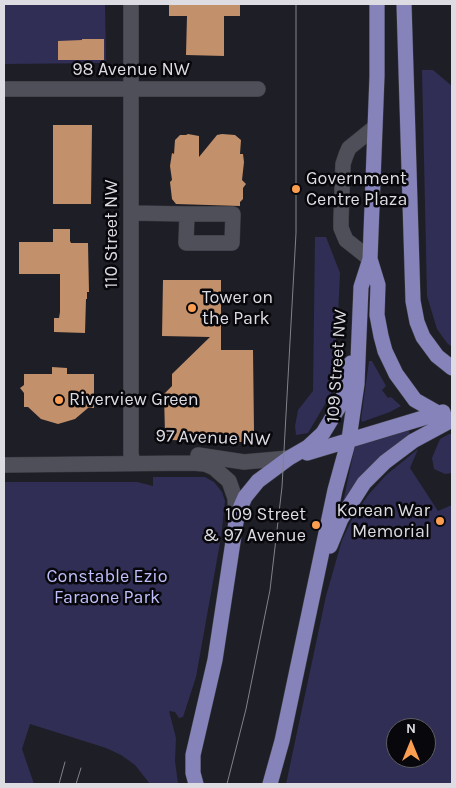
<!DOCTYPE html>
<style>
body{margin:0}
#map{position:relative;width:456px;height:788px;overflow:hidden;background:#1e1e26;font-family:Karla,sans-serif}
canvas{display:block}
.frame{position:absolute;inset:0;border:5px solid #dcdce2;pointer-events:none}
.north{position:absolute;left:386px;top:718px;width:50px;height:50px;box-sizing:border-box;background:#08080c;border:1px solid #5d5d62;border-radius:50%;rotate:0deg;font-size:14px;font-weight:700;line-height:20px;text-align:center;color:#dcdce2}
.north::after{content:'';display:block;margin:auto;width:18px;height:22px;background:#fb9e50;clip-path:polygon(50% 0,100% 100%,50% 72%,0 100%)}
</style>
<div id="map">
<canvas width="456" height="788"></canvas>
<div class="frame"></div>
<div class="north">N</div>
</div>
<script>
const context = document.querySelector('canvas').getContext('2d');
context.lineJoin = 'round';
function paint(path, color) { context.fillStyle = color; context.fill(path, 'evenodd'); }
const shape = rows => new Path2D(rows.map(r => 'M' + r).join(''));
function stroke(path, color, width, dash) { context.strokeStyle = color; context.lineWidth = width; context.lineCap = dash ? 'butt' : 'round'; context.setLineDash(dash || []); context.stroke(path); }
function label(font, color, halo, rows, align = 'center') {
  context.font = font + ' Karla,sans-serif'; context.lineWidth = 5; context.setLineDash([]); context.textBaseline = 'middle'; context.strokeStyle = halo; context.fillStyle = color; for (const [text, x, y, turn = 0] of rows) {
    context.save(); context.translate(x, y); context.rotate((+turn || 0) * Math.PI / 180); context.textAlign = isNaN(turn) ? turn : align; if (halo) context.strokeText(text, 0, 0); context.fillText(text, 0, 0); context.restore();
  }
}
paint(shape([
 [4,4,105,4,106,63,4,64],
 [422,70,433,70,452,86,452,347,447,343,437,329,427,296],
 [315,237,326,237,340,273,338,316,331,394,308,433,296,435,295,426,298,410,313,391],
 [369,361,372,361,386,386,382,390,388,398,391,397,401,406,390,412,362,422,361,419],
 [408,427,410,435,343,503,354,450,357,444],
 [449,434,452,434,452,473,445,474,434,469,432,458,440,439],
 [418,449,410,468,438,511,452,505,452,784,286,784,326,596,342,540,354,515,369,494,386,475],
 [396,728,426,728,426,758,396,758],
 [153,477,205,477,214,482,222,492,225,501,221,537,196,677,183,717,179,718,175,712,169,711,176,738,175,761,178,784,150,784,135,765,121,755,106,748,30,724,22,749,34,784,4,784,4,482,137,482,153,486]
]), '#302e54');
paint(shape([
 [169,4,240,4,240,16,224,16,224,56,186,55,187,16,169,16],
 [82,39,104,39,104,60,58,60,58,41,82,40],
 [53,125,92,125,91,204,53,204],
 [188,134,199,136,199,157,217,135,222,134,235,135,241,140,240,154,243,154,244,162,242,180,246,184,243,188,243,199,240,202,240,206,176,204,172,199,170,182,172,180,170,166,172,153,174,154,175,140,180,135,186,135],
 [53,229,70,229,70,241,71,243,88,243,89,292,87,292,87,299,86,299,85,333,54,332,54,318,59,318,60,312,60,274,19,274,19,242,53,242],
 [163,280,221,280,221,350,253,350,254,431,243,442,170,440,165,434,164,394,172,386,172,374,210,337,162,336],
 [52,367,67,368,67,374,94,374,94,408,88,408,75,419,58,424,41,419,28,407,24,407,24,393,20,388,24,385,24,374,52,374]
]), '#c2906a');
const minor = shape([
 [131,4,131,454,133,463],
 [4,89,258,89],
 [131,213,187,214,186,243,232,243,233,214,187,214],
 [370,259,346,240,341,228,341,219,343,164,346,155,349,148,375,127],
 [198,455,244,462,289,458],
 [4,465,192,463,205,464,214,468,229,481,235,498,236,520]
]);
const major = shape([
 [404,4,413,301,417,322,423,337,437,356,452,368],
 [370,259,378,285,377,315,381,336,385,351,396,374,415,400,452,421],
 [307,453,443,412],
 [330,546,341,519,364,483,385,462,413,441,452,420],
 [196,784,193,773,193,755,215,660,236,522,241,506,245,497,258,481,289,458,308,447,323,433,340,405,345,392,351,363],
 [270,784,282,741,335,490,349,439,357,384,361,287,370,259,377,76,377,4]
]);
stroke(minor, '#3b3b42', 16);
stroke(major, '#3b3b42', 16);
stroke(minor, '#4f4f59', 15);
stroke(major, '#8683ba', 15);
stroke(shape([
 [59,784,65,762],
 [76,784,81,768],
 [227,784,246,709,270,590,282,487,296,233,296,4]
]), '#828289', 1);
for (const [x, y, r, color] of [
 [296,189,5,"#fb9e50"],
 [192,308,5,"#fb9e50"],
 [59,400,5,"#fb9e50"],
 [440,521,5,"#fb9e50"],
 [316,525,5,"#fb9e50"]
]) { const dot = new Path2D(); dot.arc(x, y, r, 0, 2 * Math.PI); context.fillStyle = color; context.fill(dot); stroke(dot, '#08080c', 2); }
label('18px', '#dcdce2', '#08080c', [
 ["98 Avenue NW",131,70],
 ["110 Street NW",112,234,-90],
 ["109 Street NW",337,366,-86],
 ["97 Avenue NW",213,438,2]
]);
label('18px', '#dcdce2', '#08080c', [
 ["Government",306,179],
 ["Centre Plaza",306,200],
 ["Tower on",202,298],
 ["the Park",202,319],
 ["Riverview Green",69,400],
 ["Korean War",430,511,"right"],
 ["Memorial",430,532,"right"],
 ["109 Street",306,515,"right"],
 ["& 97 Avenue",306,536,"right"]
], 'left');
label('18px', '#c0bffd', '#08080c', [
 ["Constable Ezio",107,577],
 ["Faraone Park",107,598]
]);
</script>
